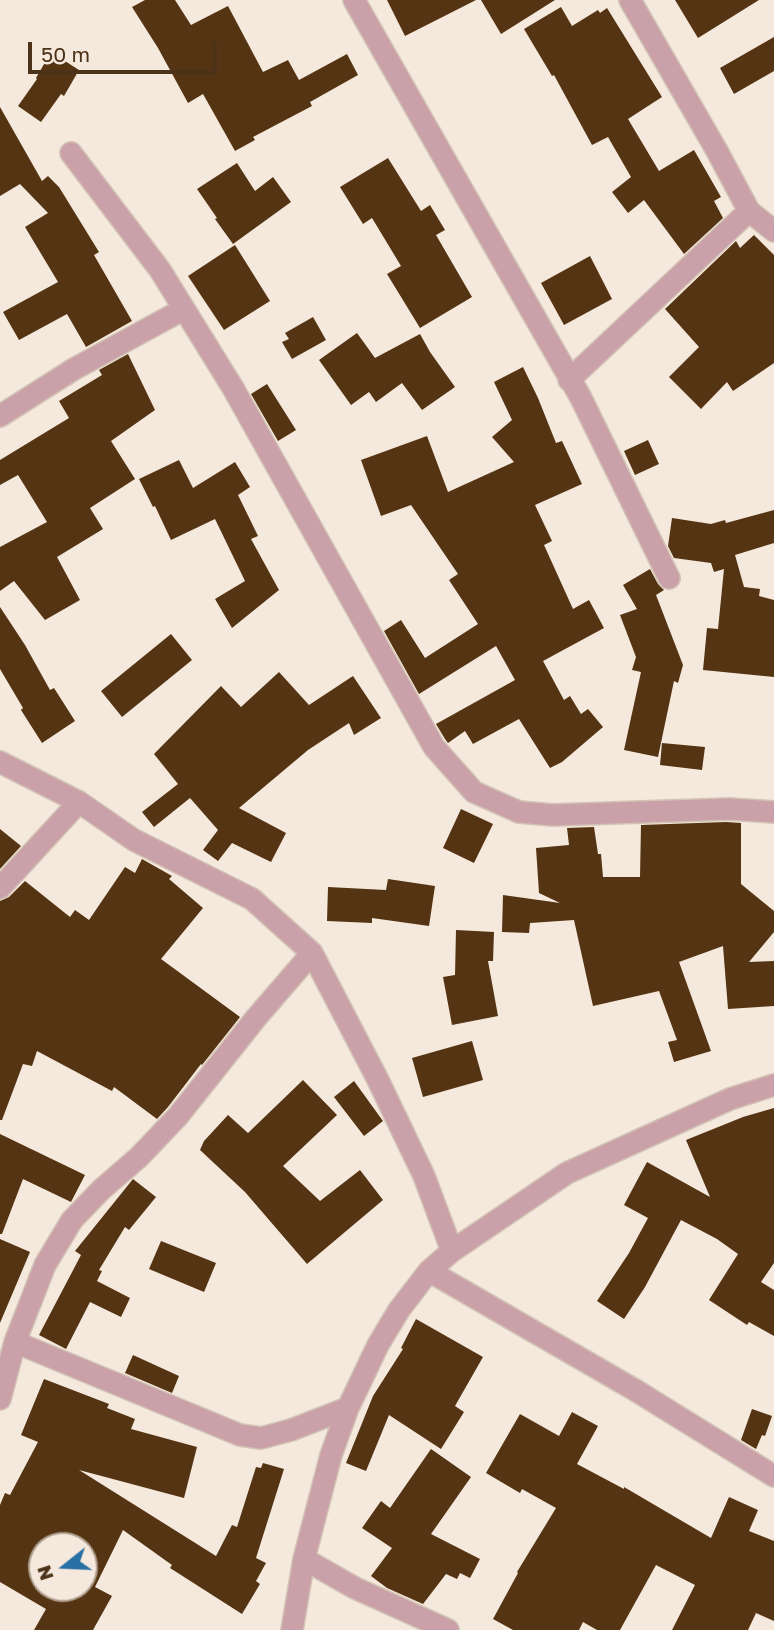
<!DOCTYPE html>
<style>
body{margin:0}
#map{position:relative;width:774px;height:1630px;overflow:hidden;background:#f5e8dc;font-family:"Golos Text",sans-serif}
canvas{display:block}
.north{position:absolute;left:28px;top:1532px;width:70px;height:70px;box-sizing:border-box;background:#f5e8dc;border:2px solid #b19f8e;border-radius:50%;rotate:252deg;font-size:19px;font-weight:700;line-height:28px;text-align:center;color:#4c3218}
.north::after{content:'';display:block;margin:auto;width:24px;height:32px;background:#286fa3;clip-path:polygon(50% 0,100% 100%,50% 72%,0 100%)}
.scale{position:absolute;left:28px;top:42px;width:189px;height:32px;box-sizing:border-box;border:4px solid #4c3218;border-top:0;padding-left:9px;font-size:21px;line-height:24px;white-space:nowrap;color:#4c3218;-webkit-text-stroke:5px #f5e8dc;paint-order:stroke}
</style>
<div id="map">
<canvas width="774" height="1630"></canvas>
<div class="north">N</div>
<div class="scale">50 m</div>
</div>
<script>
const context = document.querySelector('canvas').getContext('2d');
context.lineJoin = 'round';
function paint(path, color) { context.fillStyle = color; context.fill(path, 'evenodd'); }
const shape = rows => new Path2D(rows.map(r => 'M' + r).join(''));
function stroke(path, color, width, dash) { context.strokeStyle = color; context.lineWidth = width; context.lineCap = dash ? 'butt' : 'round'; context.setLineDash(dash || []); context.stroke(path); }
paint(shape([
 [145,0,175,0,191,25,228,6,263,72,288,60,299,80,347,54,358,75,310,102,312,106,253,137,255,140,235,151,203,94,188,103,158,48,132,7],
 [387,0,476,0,405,36],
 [481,0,555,0,501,34],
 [675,0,759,0,698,38],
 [561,7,572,26,598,10,600,13,607,8,662,97,628,119,659,171,694,150,721,197,714,201,723,218,684,254,644,200,628,213,612,192,631,177,608,137,592,145,554,75,552,76,524,29],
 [774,37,774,71,734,94,720,68],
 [51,52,79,70,64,96,61,94,41,122,18,106,37,79,36,78],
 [0,107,42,181,48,176,59,187,99,252,94,255,132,321,86,347,67,314,19,340,3,312,58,282,25,227,48,213,20,184,0,196],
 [388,158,421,211,430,205,445,230,436,235,472,297,420,328,387,274,401,266,372,218,363,224,340,187],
 [237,163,255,191,273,177,291,202,233,244,215,219,217,218,197,189],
 [754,235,774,255,774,363,733,391,727,382,701,409,669,377,699,347,665,309,736,241,740,248],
 [235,245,270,301,224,330,188,276],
 [590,256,612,299,564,325,541,283],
 [313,317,326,340,292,359,282,342,289,339,285,333],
 [357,333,375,358,420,334,430,352,455,387,422,410,402,383,376,402,369,392,351,405,319,360],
 [128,354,155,410,111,441,135,479,90,508,103,529,57,557,80,600,45,620,14,581,0,591,0,547,47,522,18,475,0,485,0,460,69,418,59,401,102,375,99,370],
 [523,367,538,398,556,443,562,441,582,484,535,505,552,541,544,545,573,609,589,600,604,628,543,661,564,700,570,696,581,714,588,709,603,727,562,762,550,768,519,719,473,744,465,731,448,743,445,739,436,724,515,680,496,646,419,694,384,631,401,620,425,658,478,624,449,580,458,574,411,505,381,516,361,460,427,436,448,492,514,462,492,437,512,420,494,382],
 [267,384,296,430,278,441,251,394],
 [648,440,659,464,635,475,624,451],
 [179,460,193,488,235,462,250,487,238,495,258,536,251,539,279,590,232,628,215,599,245,581,215,519,171,540,155,506,153,507,139,479],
 [774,510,774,543,735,555,744,587,760,589,759,596,774,600,774,677,703,670,707,628,718,629,724,569,714,572,711,563,674,558,668,546,672,518,711,524,725,520,726,523],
 [650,569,658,584,664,590,656,595,683,665,678,683,674,681,658,757,624,750,641,672,632,670,636,657,620,615,637,609,623,585],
 [0,607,25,645,50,690,54,688,75,721,42,743,21,710,23,708,0,669],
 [171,634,192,660,122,717,101,691],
 [279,672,309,705,353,676,381,718,354,735,349,723,308,750,239,808,286,833,271,862,232,843,218,861,203,850,218,830,190,798,154,827,142,812,178,784,154,754,221,686,241,707],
 [662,743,705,747,702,770,660,765],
 [461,809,493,824,474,863,443,848],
 [726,822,741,823,741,884,774,911,774,932,749,962,774,961,774,1006,728,1009,723,946,679,962,711,1051,674,1062,668,1042,677,1040,659,991,593,1006,574,920,530,923,529,933,502,932,503,895,560,903,539,893,536,848,569,845,567,828,594,827,598,854,601,854,603,877,640,877,641,825],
 [0,829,21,846,0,869],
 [142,859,172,876,169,879,203,908,161,959,240,1017,202,1065,201,1064,168,1107,157,1119,114,1087,112,1091,37,1051,32,1066,23,1064,2,1120,0,1120,0,901,9,897,25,881,70,917,75,910,89,920,125,867,135,873],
 [388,879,435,886,429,926,372,918,372,923,327,921,328,887,386,890],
 [456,930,494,932,493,961,488,961,498,1016,452,1025,443,977,455,975],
 [472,1041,483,1080,423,1097,412,1058],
 [303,1080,337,1115,283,1166,320,1201,360,1170,383,1200,307,1264,245,1192,200,1150,204,1141,228,1115,248,1133],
 [354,1081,383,1121,364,1136,334,1097],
 [774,1108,774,1263,761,1282,774,1290,774,1336,749,1322,747,1325,709,1300,738,1254,717,1239,681,1220,645,1287,624,1319,597,1301,629,1253,648,1218,624,1205,647,1162,710,1197,686,1140,743,1117],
 [0,1134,85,1175,71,1202,23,1179,2,1234,0,1234],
 [133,1179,156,1197,129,1230,125,1227,99,1270,102,1271,97,1281,130,1298,121,1317,90,1302,66,1349,39,1335,81,1255,75,1251],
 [0,1239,30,1252,0,1323],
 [161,1241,216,1263,204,1292,149,1269],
 [416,1319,483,1357,455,1406,464,1412,441,1449,389,1415,366,1471,346,1463,373,1396,403,1349,401,1348],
 [133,1355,179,1376,172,1393,125,1373],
 [44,1379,109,1404,107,1408,135,1419,131,1429,197,1447,184,1498,79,1470,216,1556,232,1525,237,1527,256,1467,261,1468,263,1463,284,1469,256,1558,266,1563,256,1581,260,1584,242,1614,170,1568,172,1565,123,1530,95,1587,112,1596,93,1630,34,1630,46,1609,0,1582,0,1505,5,1493,10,1495,38,1442,21,1435],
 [42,1546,84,1546,84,1588,42,1588],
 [752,1409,772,1416,765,1436,762,1435,756,1449,741,1440],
 [572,1412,598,1426,577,1464,624,1489,624,1487,711,1538,729,1497,758,1510,749,1531,774,1541,774,1621,756,1613,748,1630,672,1630,695,1585,656,1565,620,1630,597,1630,583,1622,579,1630,513,1630,493,1619,518,1573,517,1572,556,1508,522,1489,520,1493,486,1473,520,1414,559,1436],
 [431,1449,471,1477,431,1534,480,1559,470,1578,460,1573,457,1579,446,1574,423,1604,387,1588,371,1576,392,1548,362,1528,381,1501,390,1508]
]), '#543412');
const minor = shape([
 [354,0,581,398,669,578],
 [630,0,717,151,749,211,774,231],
 [71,153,160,270,233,388,434,747,474,792,519,812,553,815,730,809,774,812],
 [569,380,749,211],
 [0,416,74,369,184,309],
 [0,762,79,802,134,840,252,899,312,953,378,1080,424,1176,452,1251],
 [0,888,79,802],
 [429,1271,635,1390,774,1476],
 [15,1342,240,1435,261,1438,291,1430,348,1408],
 [0,1399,15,1342,45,1265,72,1220,102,1189,139,1157,178,1116,256,1018,312,953],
 [304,1559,355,1588,448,1630],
 [292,1630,304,1559,331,1455,348,1408,378,1345,399,1310,429,1271,452,1251,567,1173,730,1099,774,1085]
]);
stroke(minor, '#d3c4b5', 24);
stroke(minor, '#caa1a9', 21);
</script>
